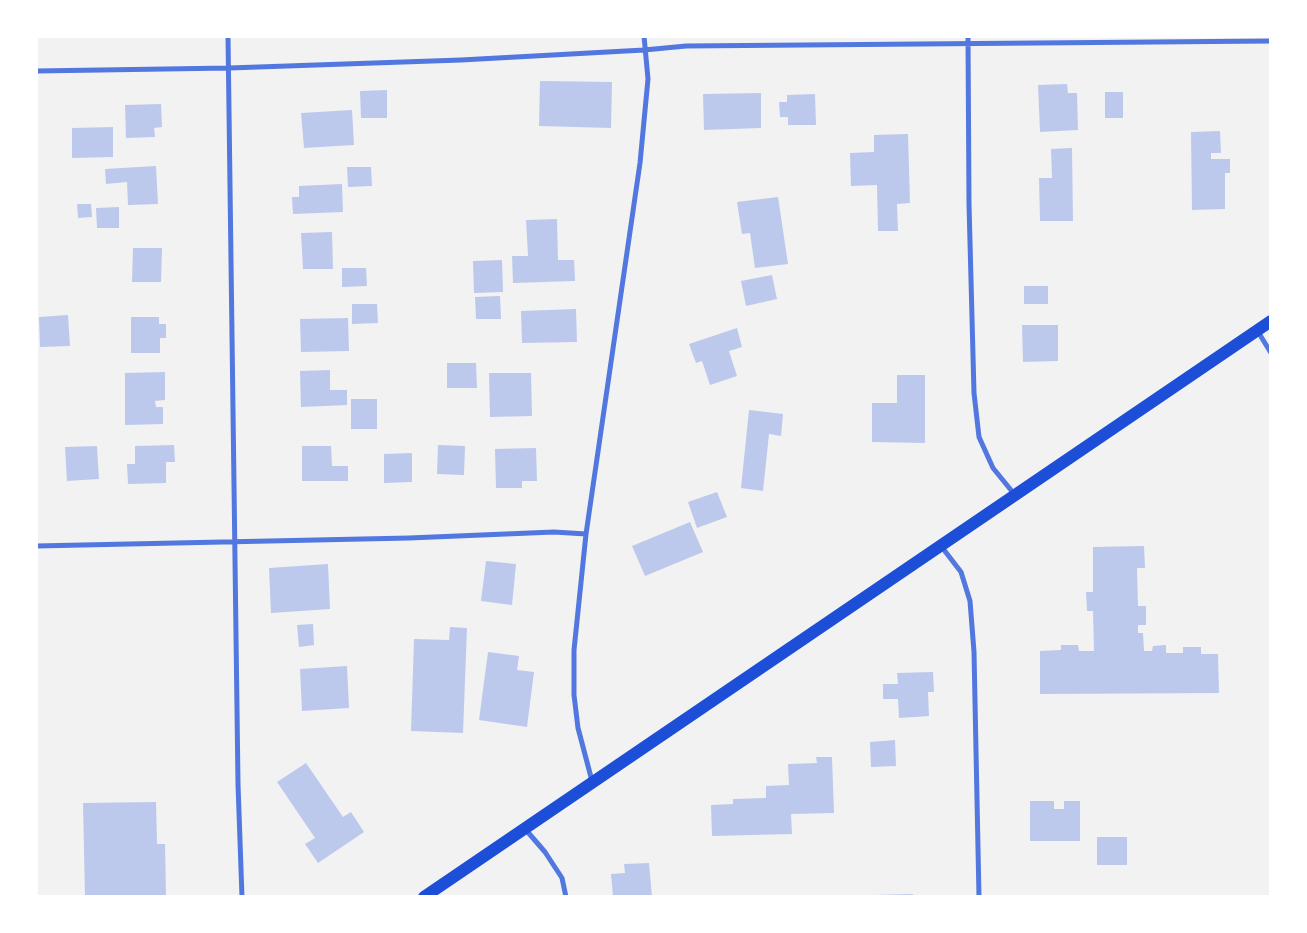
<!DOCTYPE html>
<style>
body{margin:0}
#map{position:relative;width:1307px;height:933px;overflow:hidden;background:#f2f2f2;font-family:"Sofia Sans Condensed",sans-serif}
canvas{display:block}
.frame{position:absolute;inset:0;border:38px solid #fff;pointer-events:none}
</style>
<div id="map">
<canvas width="1307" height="933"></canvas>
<div class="frame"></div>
</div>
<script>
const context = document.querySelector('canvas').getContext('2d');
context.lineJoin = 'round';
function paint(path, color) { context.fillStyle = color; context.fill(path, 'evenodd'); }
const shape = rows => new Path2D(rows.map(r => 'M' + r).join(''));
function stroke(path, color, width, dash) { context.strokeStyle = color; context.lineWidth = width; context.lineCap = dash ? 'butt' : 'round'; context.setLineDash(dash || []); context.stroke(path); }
paint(shape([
 [540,81,612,82,611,128,539,126],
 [1067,84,1068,93,1077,93,1078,130,1040,132,1038,85],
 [387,90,387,118,361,118,360,91],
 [1105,92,1123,92,1123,118,1105,118],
 [761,93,761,128,704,130,703,94],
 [815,94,816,125,788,125,788,117,780,117,779,102,787,102,787,95],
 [161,104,162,127,154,128,155,137,126,138,125,105],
 [352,110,354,145,304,148,301,113],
 [113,127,113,157,72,158,72,128],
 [1220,131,1221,153,1211,153,1211,159,1230,159,1230,173,1225,173,1225,209,1192,210,1191,132],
 [908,134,910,203,897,204,898,231,878,231,877,185,851,186,850,153,874,152,874,135],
 [1072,148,1073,221,1040,221,1039,178,1052,178,1051,149],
 [156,166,158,204,128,205,127,182,106,184,105,169],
 [347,167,371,167,372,186,348,187],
 [342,184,343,212,293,214,292,197,299,197,299,186],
 [778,197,788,264,755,268,750,233,742,234,737,202],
 [77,204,91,204,92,217,78,218],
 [119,207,119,228,97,228,96,208],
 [557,219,558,260,574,260,575,281,513,283,512,256,528,256,526,220],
 [332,232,333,269,303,269,301,233],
 [133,248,162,248,161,282,132,282],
 [502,260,503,292,474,293,473,261],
 [342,268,366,268,367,286,342,287],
 [772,275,777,299,746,306,741,281],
 [1024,286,1048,286,1048,304,1024,304],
 [500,296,501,319,476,319,475,297],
 [352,304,377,304,378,323,352,324],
 [576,309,577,342,522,343,521,311],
 [68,315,70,346,40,347,39,317],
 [131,317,159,317,159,324,166,324,166,338,160,338,160,353,131,353],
 [348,318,349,351,301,352,300,319],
 [1022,325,1058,325,1058,361,1023,362],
 [737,328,742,347,729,351,737,376,710,385,702,361,696,363,689,344],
 [447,363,476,363,477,388,447,388],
 [330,370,330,390,347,390,347,405,301,407,300,371],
 [165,372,165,400,155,401,156,407,163,407,163,424,125,425,125,373],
 [489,373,531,373,532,416,490,417],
 [897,375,925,375,925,443,872,442,872,403,897,403],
 [351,399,377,399,377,429,351,429],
 [749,410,783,414,781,436,769,434,763,491,741,488],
 [174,445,175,462,166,462,166,483,128,484,127,464,135,464,135,446],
 [438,445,465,446,464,475,437,474],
 [97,446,99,479,67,481,65,447],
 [302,446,331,446,332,466,348,466,348,481,302,481],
 [536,448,537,481,522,481,522,488,496,488,495,449],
 [412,453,412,482,384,483,384,454],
 [717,492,727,517,697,528,688,502],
 [690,522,703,552,645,576,632,546],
 [1144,546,1145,568,1137,568,1138,606,1146,606,1146,625,1138,625,1138,633,1143,633,1144,651,1152,651,1153,646,1166,645,1166,653,1183,653,1183,647,1201,647,1201,654,1218,654,1219,693,1040,694,1040,651,1061,650,1061,645,1078,645,1079,651,1094,651,1093,611,1087,611,1086,592,1093,592,1093,547],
 [486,561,516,564,512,605,481,601],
 [328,564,330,609,271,613,269,568],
 [313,624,314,645,299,647,297,625],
 [450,627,467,628,463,733,411,731,414,639,449,640],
 [488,652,519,656,517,670,534,672,527,727,479,720],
 [347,666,349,708,302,711,300,669],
 [933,672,934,692,928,692,929,716,899,718,898,699,883,699,883,684,898,684,897,673],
 [895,740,896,766,871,767,870,742],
 [816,757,832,757,834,813,791,814,792,834,712,836,711,805,733,804,733,799,766,798,766,786,789,785,788,764,817,763],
 [306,763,343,817,351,812,364,832,318,863,305,844,315,838,277,782],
 [1030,801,1054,801,1054,809,1064,809,1064,801,1080,801,1080,841,1030,841],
 [156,802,157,844,165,844,166,897,85,897,83,803],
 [1097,837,1127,837,1127,865,1097,865],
 [649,863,652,897,613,897,611,874,625,873,624,864],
 [913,894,913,897,874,897,874,895]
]), '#bdc9ec');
stroke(shape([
 [228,36,238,784,242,897],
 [968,36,969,204,974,393,979,437,993,468,1015,495],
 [36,71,229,68,461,60,644,50,686,46,1271,41],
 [1257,330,1271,353],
 [36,546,409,538,554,532,586,534],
 [941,546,961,572,970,601,974,652,979,897],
 [592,781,578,728,574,695,574,650,586,534,640,163,648,79,644,36],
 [526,830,545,852,562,878,566,897]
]), '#5277de', 5);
stroke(shape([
 [424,897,1271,321]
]), '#1d4ed8', 12);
</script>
